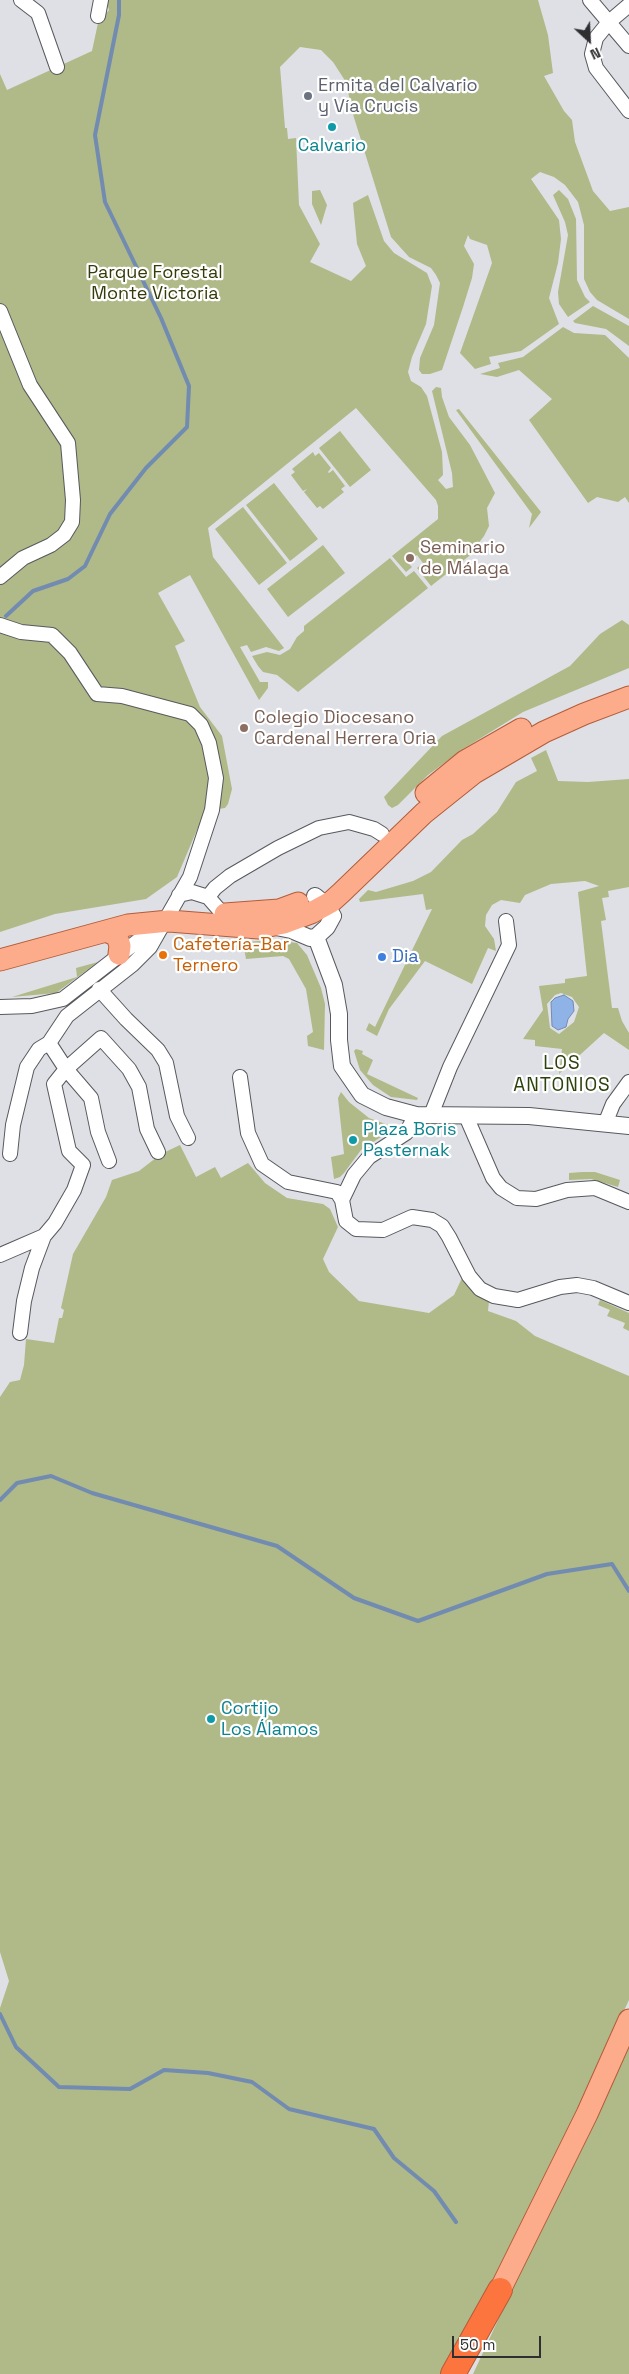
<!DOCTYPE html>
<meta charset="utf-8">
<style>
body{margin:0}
#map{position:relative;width:629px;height:2374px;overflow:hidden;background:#dee0e5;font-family:"Space Grotesk",sans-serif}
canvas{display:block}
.north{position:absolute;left:564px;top:15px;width:50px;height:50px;-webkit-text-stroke:4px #fff;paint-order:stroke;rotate:155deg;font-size:14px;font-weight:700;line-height:20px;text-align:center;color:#2e2f31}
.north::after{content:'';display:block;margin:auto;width:18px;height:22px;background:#2e2f31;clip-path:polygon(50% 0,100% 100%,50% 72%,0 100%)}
.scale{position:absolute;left:452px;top:2336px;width:89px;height:22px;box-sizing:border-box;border:2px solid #2e2f31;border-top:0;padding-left:6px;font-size:15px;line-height:18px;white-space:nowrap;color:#2e2f31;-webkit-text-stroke:4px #fff;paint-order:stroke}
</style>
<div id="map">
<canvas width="629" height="2374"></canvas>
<div class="north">N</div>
<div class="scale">50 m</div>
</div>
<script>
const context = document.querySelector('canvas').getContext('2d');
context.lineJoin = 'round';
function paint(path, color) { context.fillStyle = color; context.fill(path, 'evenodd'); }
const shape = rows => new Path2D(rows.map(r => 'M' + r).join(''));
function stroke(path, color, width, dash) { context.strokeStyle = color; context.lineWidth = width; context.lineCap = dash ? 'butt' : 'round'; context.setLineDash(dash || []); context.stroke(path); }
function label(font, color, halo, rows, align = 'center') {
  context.font = font + ' "Space Grotesk",sans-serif'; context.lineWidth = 4.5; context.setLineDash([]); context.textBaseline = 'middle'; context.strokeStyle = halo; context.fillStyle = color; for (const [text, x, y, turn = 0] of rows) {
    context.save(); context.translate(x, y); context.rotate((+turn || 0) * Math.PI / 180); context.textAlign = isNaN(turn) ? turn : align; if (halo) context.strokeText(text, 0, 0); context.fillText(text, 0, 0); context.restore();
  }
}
paint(shape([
 [106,0,538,0,548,35,553,73,544,76,564,111,572,120,575,142,593,191,610,211,629,207,629,319,597,300,590,292,584,279,584,225,578,202,565,185,554,177,540,172,531,179,559,220,561,239,558,263,549,298,559,324,521,351,489,357,491,364,475,369,460,353,492,263,487,245,470,239,468,235,464,246,474,264,472,278,463,307,442,370,430,374,422,374,419,370,420,358,434,325,440,283,436,275,431,268,409,257,391,237,352,111,346,82,333,62,321,50,300,47,280,67,285,128,287,128,288,139,296,138,299,205,320,244,310,262,351,281,366,266,357,244,353,203,368,195,384,241,394,253,427,273,432,286,426,324,412,357,408,372,411,381,421,387,427,396,442,452,443,475,438,480,446,489,453,487,452,473,432,391,436,387,441,388,442,397,449,417,470,445,495,493,487,508,489,526,484,536,469,556,431,586,417,568,423,563,417,555,407,562,412,567,406,572,392,556,438,519,438,506,436,500,356,408,208,528,213,557,284,648,279,651,266,647,251,652,247,645,240,647,260,682,268,682,268,688,259,700,190,575,158,593,185,641,175,646,200,707,222,736,232,789,228,804,225,808,205,811,177,877,146,899,55,914,0,932,0,74,7,90,92,51,98,23,109,10],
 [320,190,327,205,321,225,312,204,312,191],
 [559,190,568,199,576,219,577,280,585,297,590,302,568,317,559,304,558,292,568,235,565,222,553,195],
 [593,306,629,326,629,346,606,329,575,323,573,321],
 [563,327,574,333,605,335,629,358,629,503,625,497,618,502,597,497,588,503,529,420,552,399,519,370,497,377,480,374,500,368,498,363,523,357],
 [459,409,541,512,529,528,532,514,456,410],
 [340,431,371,470,350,487,319,448],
 [313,452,315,456,319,453,331,468,328,472,329,473,333,470,345,486,341,489,344,492,323,509,320,506,317,508,304,492,307,489,303,491,291,475,295,472,292,469],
 [274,483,318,539,290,561,246,505],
 [243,507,287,563,259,585,215,529],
 [323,545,345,573,288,617,267,589],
 [390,558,406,577,414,571,428,588,298,692,277,675,263,672,258,666,252,656,267,652,280,655,290,649,297,637,304,631,304,626],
 [622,620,629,625,629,668,523,712,463,749,428,775,398,805,392,808,388,805,384,797,442,736,570,666,600,634],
 [546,750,558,781,588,782,629,779,629,887,608,891,609,897,602,898,606,920,601,921,612,1008,618,1008,622,1021,629,1033,629,1050,604,1033,559,1074,562,1049,535,1046,535,1040,523,1039,543,1010,539,986,565,983,565,979,587,976,578,892,599,886,585,881,551,884,525,895,520,903,501,900,492,905,486,915,485,926,494,939,496,951,488,948,472,984,425,961,389,1009,377,1036,366,1030,369,1023,375,1027,432,909,426,910,423,894,360,902,359,899,368,890,376,892,413,881,431,872,462,840,473,834,497,812,516,782,537,771,531,758],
 [561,993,572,997,579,1007,574,1022,559,1034,550,1028,547,1004,555,995],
 [275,940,297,943,307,955,321,988,325,1004,324,1050,308,1046,307,1036,313,1032,306,989,289,959,283,956,246,959,243,942],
 [98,962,56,993,12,997,77,977,76,968],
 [356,1049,363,1051,362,1054,373,1060,367,1074,418,1098,417,1100,391,1097,373,1085,360,1070,354,1051],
 [341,1092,349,1102,369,1118,391,1126,393,1129,361,1150,344,1173,340,1177,334,1179,331,1157,344,1154,338,1098],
 [180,1145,196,1177,215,1167,221,1178,248,1163,265,1183,287,1198,323,1204,330,1209,338,1227,323,1259,329,1272,359,1301,429,1313,454,1295,462,1278,473,1292,489,1301,488,1311,516,1321,535,1336,629,1376,629,2000,507,2260,448,2374,0,2374,0,2008,9,1981,0,1952,0,1397,10,1382,20,1380,24,1365,26,1339,54,1343,59,1318,62,1318,64,1310,61,1308,73,1254,106,1197,112,1180,139,1171,161,1154],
 [582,1172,595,1172,620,1180,618,1187,591,1179,569,1180,569,1173],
 [600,1300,629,1313,629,1331,623,1328,625,1323,607,1316,610,1310,598,1305],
 [629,2046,629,2374,473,2374,532,2247]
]), '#b0b988');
const water = shape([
 [564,995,573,1001,574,1011,568,1019,566,1027,558,1030,552,1026,551,1002,555,998,564,995]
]);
paint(water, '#8fb2e7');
stroke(water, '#728bb0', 1);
stroke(shape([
 [6,616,33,591,68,579,85,566,110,514,146,468,187,427,189,386,161,318,105,202,95,135,119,15,119,0],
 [0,1500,17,1483,51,1476,92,1493,277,1546,354,1598,418,1621,547,1574,612,1564,629,1591],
 [0,2014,16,2047,59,2087,130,2089,164,2070,208,2073,252,2082,289,2109,374,2129,394,2158,434,2191,456,2222]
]), '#728bb0', 4);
const minor = shape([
 [21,0,38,13,57,67],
 [590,0,629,46],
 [629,5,609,22,596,38,592,54,596,68,629,111],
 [98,16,101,0],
 [0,311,30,385,68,443,73,500,72,522,64,535,51,545,23,558,0,577],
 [0,625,21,632,52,635,70,653,97,694,122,696,190,714,201,725,209,743,216,778,212,810,190,877,150,947,132,965,67,1016,49,1043,39,1049,27,1067,13,1125,10,1154],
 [179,895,192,892,208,897,222,913],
 [208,897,215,888,230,876,278,848,319,828,349,822,374,829,382,834],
 [99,989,126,1019,158,1050,166,1063,177,1116,188,1138],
 [0,1007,32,1006,63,999,139,940,159,930],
 [49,1043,66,1069,91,1098,98,1132,109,1161],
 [240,1077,248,1133,262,1164,288,1182,337,1192,342,1200,346,1221,356,1229,383,1230,412,1217,432,1220,442,1226,449,1237,469,1276,480,1289,494,1296,518,1300,560,1287,577,1285,593,1288,629,1303],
 [431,1115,450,1067,509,945,506,921],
 [466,1116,493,1178,501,1188,517,1198,536,1199,567,1190,595,1188,629,1202],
 [605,1124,613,1104,629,1082],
 [342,1200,354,1175,369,1157,406,1133,416,1115],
 [0,1255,44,1236],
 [20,1333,24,1301,32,1268,44,1236,55,1223,74,1190,83,1165,69,1151,54,1084,66,1069,101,1038,129,1069,139,1087,147,1129,158,1152]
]);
const tertiary = shape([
 [271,926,291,930,310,938,316,937,327,927,333,916,326,905,315,896],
 [316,937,334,985,339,1014,339,1040,342,1066,362,1095,386,1107,416,1115,529,1116,629,1126]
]);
const primary = shape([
 [426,793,465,761,521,729],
 [225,914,279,910,298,903],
 [106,931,117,936,120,946,119,954],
 [0,960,128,925,169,921,259,928,284,923,311,913,331,902,341,893,424,813,474,773,544,732,584,714,629,697],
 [500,2290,587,2114,629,2020]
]);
const motorway = shape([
 [453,2374,500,2290]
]);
stroke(minor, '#57595d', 16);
stroke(tertiary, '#57595d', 18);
stroke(primary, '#b45c39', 23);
stroke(motorway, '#b45c39', 26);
stroke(minor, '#fff', 14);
stroke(tertiary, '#fff', 16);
stroke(primary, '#fdac8b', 21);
stroke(motorway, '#fc743e', 24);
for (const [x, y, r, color] of [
 [308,96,5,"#6b7280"],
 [332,127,5,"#0f9aa8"],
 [410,558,5,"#8d6e63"],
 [244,728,5,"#8d6e63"],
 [163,955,5,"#e8710a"],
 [382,957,5,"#3f7fe0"],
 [353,1140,5,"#0f9aa8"],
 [211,1719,5,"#0f9aa8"]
]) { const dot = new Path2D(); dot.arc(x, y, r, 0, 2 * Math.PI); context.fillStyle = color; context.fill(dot); stroke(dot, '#fff', 2); }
label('18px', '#5b616d', '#fff', [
 ["Ermita del Calvario",318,86],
 ["y Vía Crucis",318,107]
], 'left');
label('18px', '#0d838f', '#fff', [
 ["Calvario",332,146,"center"],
 ["Plaza Boris",363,1130],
 ["Pasternak",363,1151],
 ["Cortijo",221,1709],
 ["Los Álamos",221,1730]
], 'left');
label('18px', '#353b09', '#fff', [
 ["Parque Forestal",155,273],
 ["Monte Victoria",155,294]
]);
label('18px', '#785e54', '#fff', [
 ["Seminario",420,548],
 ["de Málaga",420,569],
 ["Colegio Diocesano",254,718],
 ["Cardenal Herrera Oria",254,739]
], 'left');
label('18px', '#c56008', '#fff', [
 ["Cafetería-Bar",173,945],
 ["Ternero",173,966]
], 'left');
label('18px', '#366cbe', '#fff', [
 ["Dia",392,957]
], 'left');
context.letterSpacing = '1px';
label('19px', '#2d410d', '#fff', [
 ["LOS",562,1064],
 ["ANTONIOS",562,1086]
]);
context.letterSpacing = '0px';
</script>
